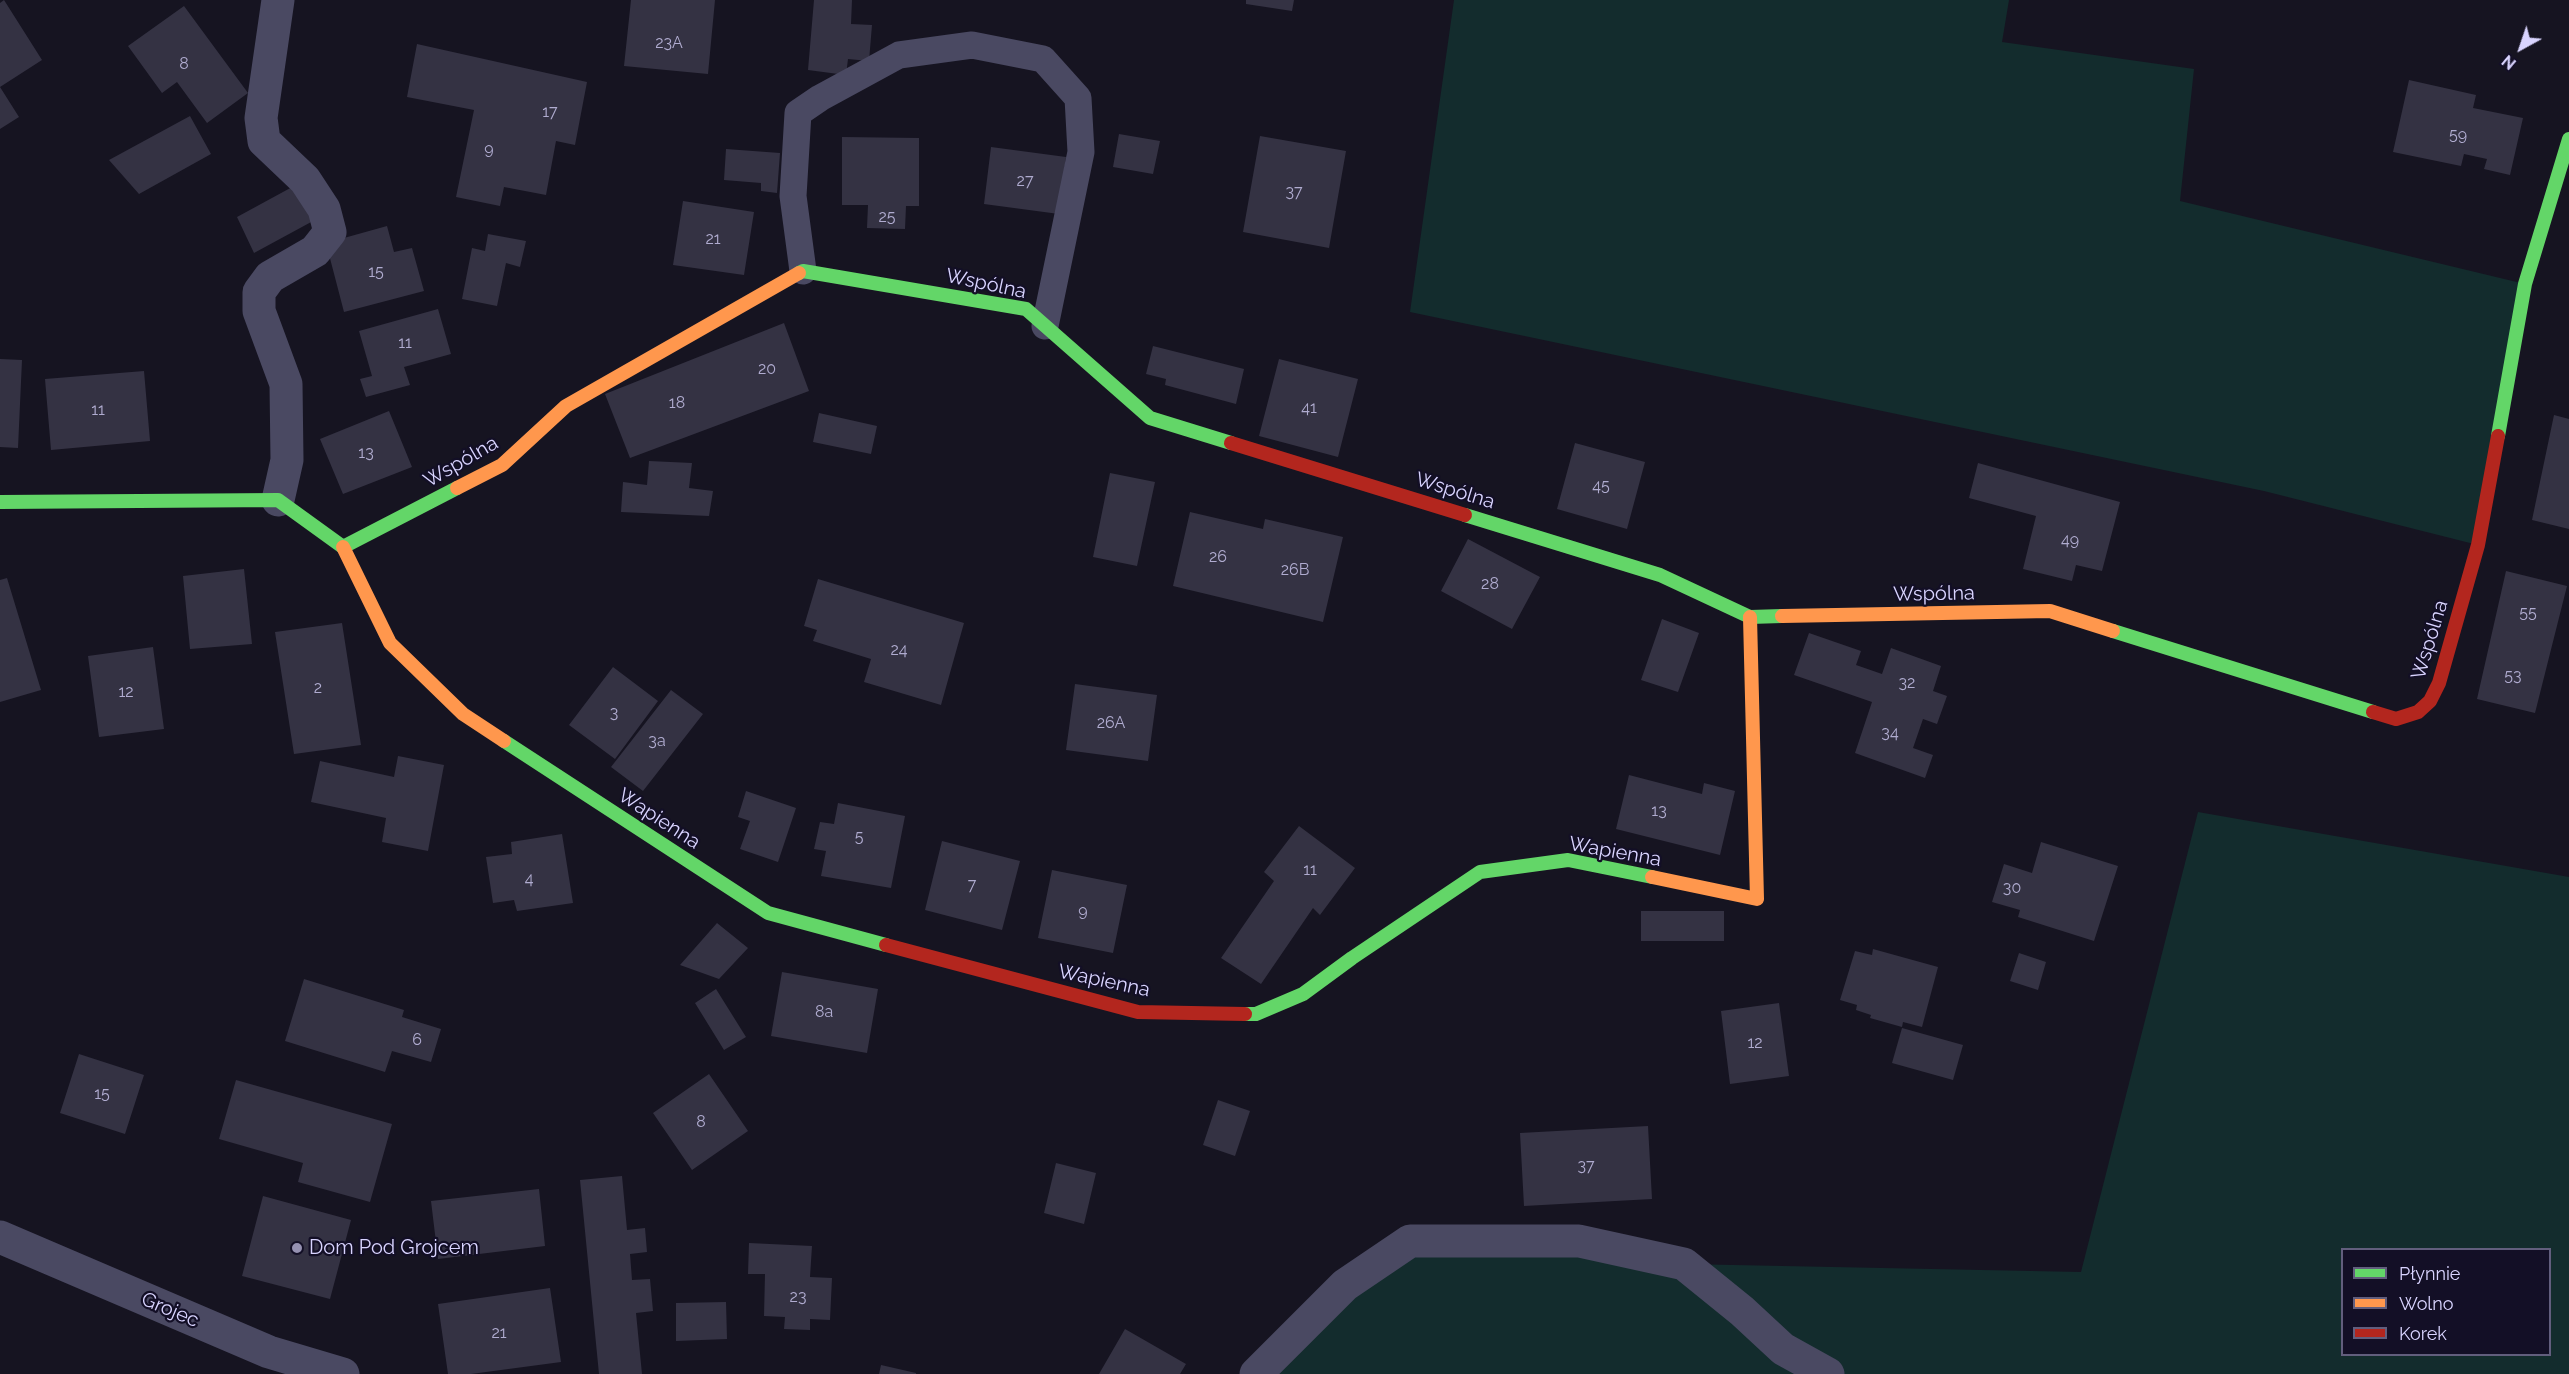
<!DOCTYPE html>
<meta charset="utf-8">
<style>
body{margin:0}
#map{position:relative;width:2569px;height:1374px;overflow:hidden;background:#161421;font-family:Raleway,sans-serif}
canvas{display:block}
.legend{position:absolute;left:2341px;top:1248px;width:210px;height:108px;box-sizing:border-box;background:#130f26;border:2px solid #625e7d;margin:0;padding:8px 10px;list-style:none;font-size:18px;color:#d9d4ff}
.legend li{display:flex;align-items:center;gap:12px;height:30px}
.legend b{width:30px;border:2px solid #625e7d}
.north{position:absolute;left:2491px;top:18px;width:60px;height:60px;-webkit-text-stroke:4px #130f26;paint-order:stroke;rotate:220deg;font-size:16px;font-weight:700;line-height:24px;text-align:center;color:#d9d4ff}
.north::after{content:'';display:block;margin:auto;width:21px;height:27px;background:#d9d4ff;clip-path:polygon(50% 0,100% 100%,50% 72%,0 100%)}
</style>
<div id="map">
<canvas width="2569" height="1374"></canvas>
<ul class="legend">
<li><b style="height:8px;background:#63d668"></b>Płynnie</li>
<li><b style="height:8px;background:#ff974d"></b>Wolno</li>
<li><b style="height:8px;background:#b3261e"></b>Korek</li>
</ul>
<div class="north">N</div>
</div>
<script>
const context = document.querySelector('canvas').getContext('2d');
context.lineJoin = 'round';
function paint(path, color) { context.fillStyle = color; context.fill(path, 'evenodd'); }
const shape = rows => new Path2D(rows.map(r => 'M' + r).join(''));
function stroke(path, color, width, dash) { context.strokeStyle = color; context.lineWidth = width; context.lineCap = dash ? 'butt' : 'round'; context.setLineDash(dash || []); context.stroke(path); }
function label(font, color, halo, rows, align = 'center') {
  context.font = font + ' Raleway,sans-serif'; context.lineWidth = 4.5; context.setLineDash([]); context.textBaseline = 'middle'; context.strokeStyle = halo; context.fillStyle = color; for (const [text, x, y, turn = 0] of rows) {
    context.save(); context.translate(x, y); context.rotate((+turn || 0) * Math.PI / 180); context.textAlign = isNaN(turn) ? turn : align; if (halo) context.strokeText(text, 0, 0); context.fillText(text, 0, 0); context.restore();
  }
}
paint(shape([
 [1454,0,2009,0,2002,42,2194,69,2180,201,2525,284,2478,545,2264,491,1410,312],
 [2198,812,2569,877,2569,1374,1256,1374,1410,1241,1684,1264,2081,1272],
 [2342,1250,2550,1250,2550,1354,2342,1354]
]), '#132c2d');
paint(shape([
 [4,0,42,60,0,87,19,117,0,129,0,3],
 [631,0,715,0,708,74,624,66],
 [814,0,852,0,851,24,872,25,869,61,848,59,846,75,808,70],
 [1246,0,1294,0,1292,11,1246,4],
 [184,6,248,93,207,123,177,82,162,93,128,46],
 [417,44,587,82,575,145,556,141,546,195,504,187,500,206,456,197,474,110,407,97],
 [2409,80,2476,95,2473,108,2523,118,2510,175,2484,169,2487,159,2464,154,2461,166,2393,152],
 [190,116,211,154,139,194,109,160],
 [1119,134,1160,141,1153,174,1113,167],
 [1260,136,1346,151,1329,248,1243,232],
 [842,137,919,138,919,206,906,206,905,229,867,228,868,205,842,205],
 [991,147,1066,157,1059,214,984,204],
 [726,149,780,153,777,193,761,191,761,183,724,180],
 [294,186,313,221,254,253,237,217],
 [683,201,754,212,744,275,673,265],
 [387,226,394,252,412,248,424,291,344,312,326,243],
 [488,234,526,241,520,267,506,263,497,306,462,299,472,248,485,251],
 [438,309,451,354,404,367,410,385,366,397,360,379,372,376,359,331],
 [784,323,809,391,630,458,605,394],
 [1153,346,1244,369,1236,404,1165,385,1166,379,1146,374],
 [0,359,22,360,18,448,0,447],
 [1279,359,1358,379,1338,457,1259,436],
 [144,371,150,441,51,450,45,379],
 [389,411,412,467,343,494,320,439],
 [819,413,877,426,871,454,813,442],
 [2554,415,2569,419,2569,529,2532,520],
 [1575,443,1645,462,1627,529,1557,509],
 [649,461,692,463,689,488,713,491,709,516,621,512,623,482,647,485],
 [1978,463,2120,502,2102,571,2076,565,2072,581,2023,569,2036,516,1969,498],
 [1110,473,1155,482,1137,566,1093,557],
 [1190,512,1263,529,1265,519,1343,537,1323,622,1173,586],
 [1468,539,1540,577,1512,629,1441,591],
 [244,569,252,644,190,649,183,576],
 [2506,571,2567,586,2535,713,2477,699],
 [7,578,41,690,0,702,0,580],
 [818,579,964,623,941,705,864,682,871,659,813,641,817,630,804,626],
 [1662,619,1699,633,1678,692,1641,680],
 [342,623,361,745,294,754,275,632],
 [1809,633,1861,651,1856,665,1882,674,1891,648,1941,666,1933,691,1947,696,1937,724,1923,719,1913,748,1933,755,1925,778,1855,753,1872,702,1794,675],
 [153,647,164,729,99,737,88,656],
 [613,667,658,701,615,759,569,725],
 [1075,684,1157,695,1148,761,1066,750],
 [671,690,703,714,643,791,611,767],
 [398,756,444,765,428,851,382,842,386,818,311,802,320,761,394,777],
 [1629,775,1702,794,1704,783,1735,791,1720,855,1616,829],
 [746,791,796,808,778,862,740,849,750,821,738,817],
 [838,803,905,816,891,888,821,876,826,851,814,849,820,822,834,824],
 [1299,826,1355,868,1320,915,1313,908,1261,984,1221,958,1274,881,1264,872],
 [562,834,573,903,517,911,514,900,493,903,486,857,512,854,511,842],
 [942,841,1020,861,1002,930,925,910],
 [2041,842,2118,866,2094,941,2018,917,2020,910,1992,902,2004,864,2032,873],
 [1052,870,1127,885,1113,953,1038,938],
 [1641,911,1724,911,1724,941,1641,941],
 [717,923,748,948,719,979,680,965],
 [1873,949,1938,967,1922,1027,1903,1022,1902,1027,1870,1018,1871,1015,1856,1010,1857,1005,1840,1000,1855,951,1872,955],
 [2019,953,2046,962,2038,990,2010,981],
 [782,972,878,989,867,1053,771,1036],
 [304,979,404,1010,402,1017,441,1029,431,1062,392,1051,385,1072,285,1041],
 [716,989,746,1037,724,1050,695,1003],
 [1779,1003,1789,1076,1730,1084,1721,1011],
 [1902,1028,1963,1045,1953,1080,1892,1063],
 [79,1054,144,1075,125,1134,60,1113],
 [709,1074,748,1131,692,1170,653,1113],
 [236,1080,392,1124,370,1202,298,1182,303,1163,219,1139],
 [1218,1100,1250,1111,1235,1156,1203,1145],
 [1648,1126,1652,1199,1524,1206,1520,1133],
 [1056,1163,1096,1173,1084,1224,1044,1213],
 [622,1176,627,1230,645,1228,647,1252,630,1254,632,1280,650,1279,653,1311,636,1313,642,1374,599,1374,580,1180],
 [539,1189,545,1246,438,1259,431,1201],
 [263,1196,351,1220,330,1299,242,1276],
 [749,1243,812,1246,810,1277,832,1278,830,1320,810,1319,810,1330,784,1329,785,1317,764,1316,765,1274,748,1274],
 [550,1288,561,1362,471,1374,448,1374,438,1304],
 [726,1302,727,1339,676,1341,676,1303],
 [1125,1329,1186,1364,1180,1374,1099,1374],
 [881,1365,916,1373,916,1374,879,1374]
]), '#343243');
stroke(shape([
 [803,271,793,196,798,113,820,98,899,55,972,45,1043,59,1078,98,1081,152,1045,326]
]), '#4a4962', 27);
stroke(shape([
 [278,500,287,460,286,384,259,311,259,292,270,277,315,251,330,232,324,209,305,180,264,141,261,118,278,0],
 [0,1237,269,1352,343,1374],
 [1256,1374,1345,1285,1410,1241,1579,1241,1684,1264,1742,1311,1783,1349,1828,1374]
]), '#4a4962', 33);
stroke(shape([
 [799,273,803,271,1026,309,1150,418,1231,443],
 [2498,436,2525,284,2569,139],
 [0,502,278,500,343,547,457,488],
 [1465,515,1660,575,1750,617,1782,616],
 [2113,631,2373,712],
 [504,741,768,913,886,945],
 [1245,1014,1256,1014,1303,994,1352,958,1480,872,1568,860,1652,877]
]), '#63d668', 14);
stroke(shape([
 [457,488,502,465,566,406,799,273],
 [343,547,390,643,463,714,504,741],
 [1782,616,2050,611,2113,631],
 [1652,877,1757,899,1750,617]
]), '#ff974d', 14);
stroke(shape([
 [1231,443,1465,515],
 [2373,712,2396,719,2418,712,2430,701,2439,683,2478,545,2498,436],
 [886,945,1138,1012,1245,1014]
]), '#b3261e', 14);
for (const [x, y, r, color] of [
 [297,1248,6,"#9591b1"]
]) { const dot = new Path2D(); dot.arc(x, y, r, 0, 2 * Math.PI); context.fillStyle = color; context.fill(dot); stroke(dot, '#130f26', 2); }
label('16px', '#b0acd0', null, [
 ["23A",669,43],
 ["8",184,64],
 ["17",550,112],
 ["59",2458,135],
 ["9",489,149],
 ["27",1025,181],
 ["37",1294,192],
 ["25",887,217],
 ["21",713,239],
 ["15",376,272],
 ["11",405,343],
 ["20",767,369],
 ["18",677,403],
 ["41",1309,408],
 ["11",98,410],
 ["13",366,453],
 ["45",1601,486],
 ["49",2070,540],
 ["26",1218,557],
 ["26B",1295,570],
 ["28",1490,584],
 ["55",2528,613],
 ["24",899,650],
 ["53",2513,676],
 ["32",1907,683],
 ["2",318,688],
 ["12",126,692],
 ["3",614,713],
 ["26A",1111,723],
 ["34",1890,733],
 ["3a",657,741],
 ["13",1659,811],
 ["5",859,837],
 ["11",1310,870],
 ["4",529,879],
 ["7",972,885],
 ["30",2012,888],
 ["9",1083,911],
 ["8a",824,1012],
 ["6",417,1040],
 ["12",1755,1043],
 ["15",102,1094],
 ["8",701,1122],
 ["37",1586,1166],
 ["23",798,1297],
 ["21",499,1333]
]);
label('20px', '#d9d4ff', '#130f26', [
 ["Wspólna",986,284,12],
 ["Wspólna",461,462,-30],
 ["Wspólna",1455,491,17],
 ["Wspólna",1934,594,-1],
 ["Wspólna",2430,640,-73],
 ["Wapienna",659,819,33],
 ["Wapienna",1615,852,10],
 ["Wapienna",1104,981,12],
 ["Grojec",170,1310,23]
]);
label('20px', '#d9d4ff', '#130f26', [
 ["Dom Pod Grojcem",309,1248]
], 'left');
</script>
